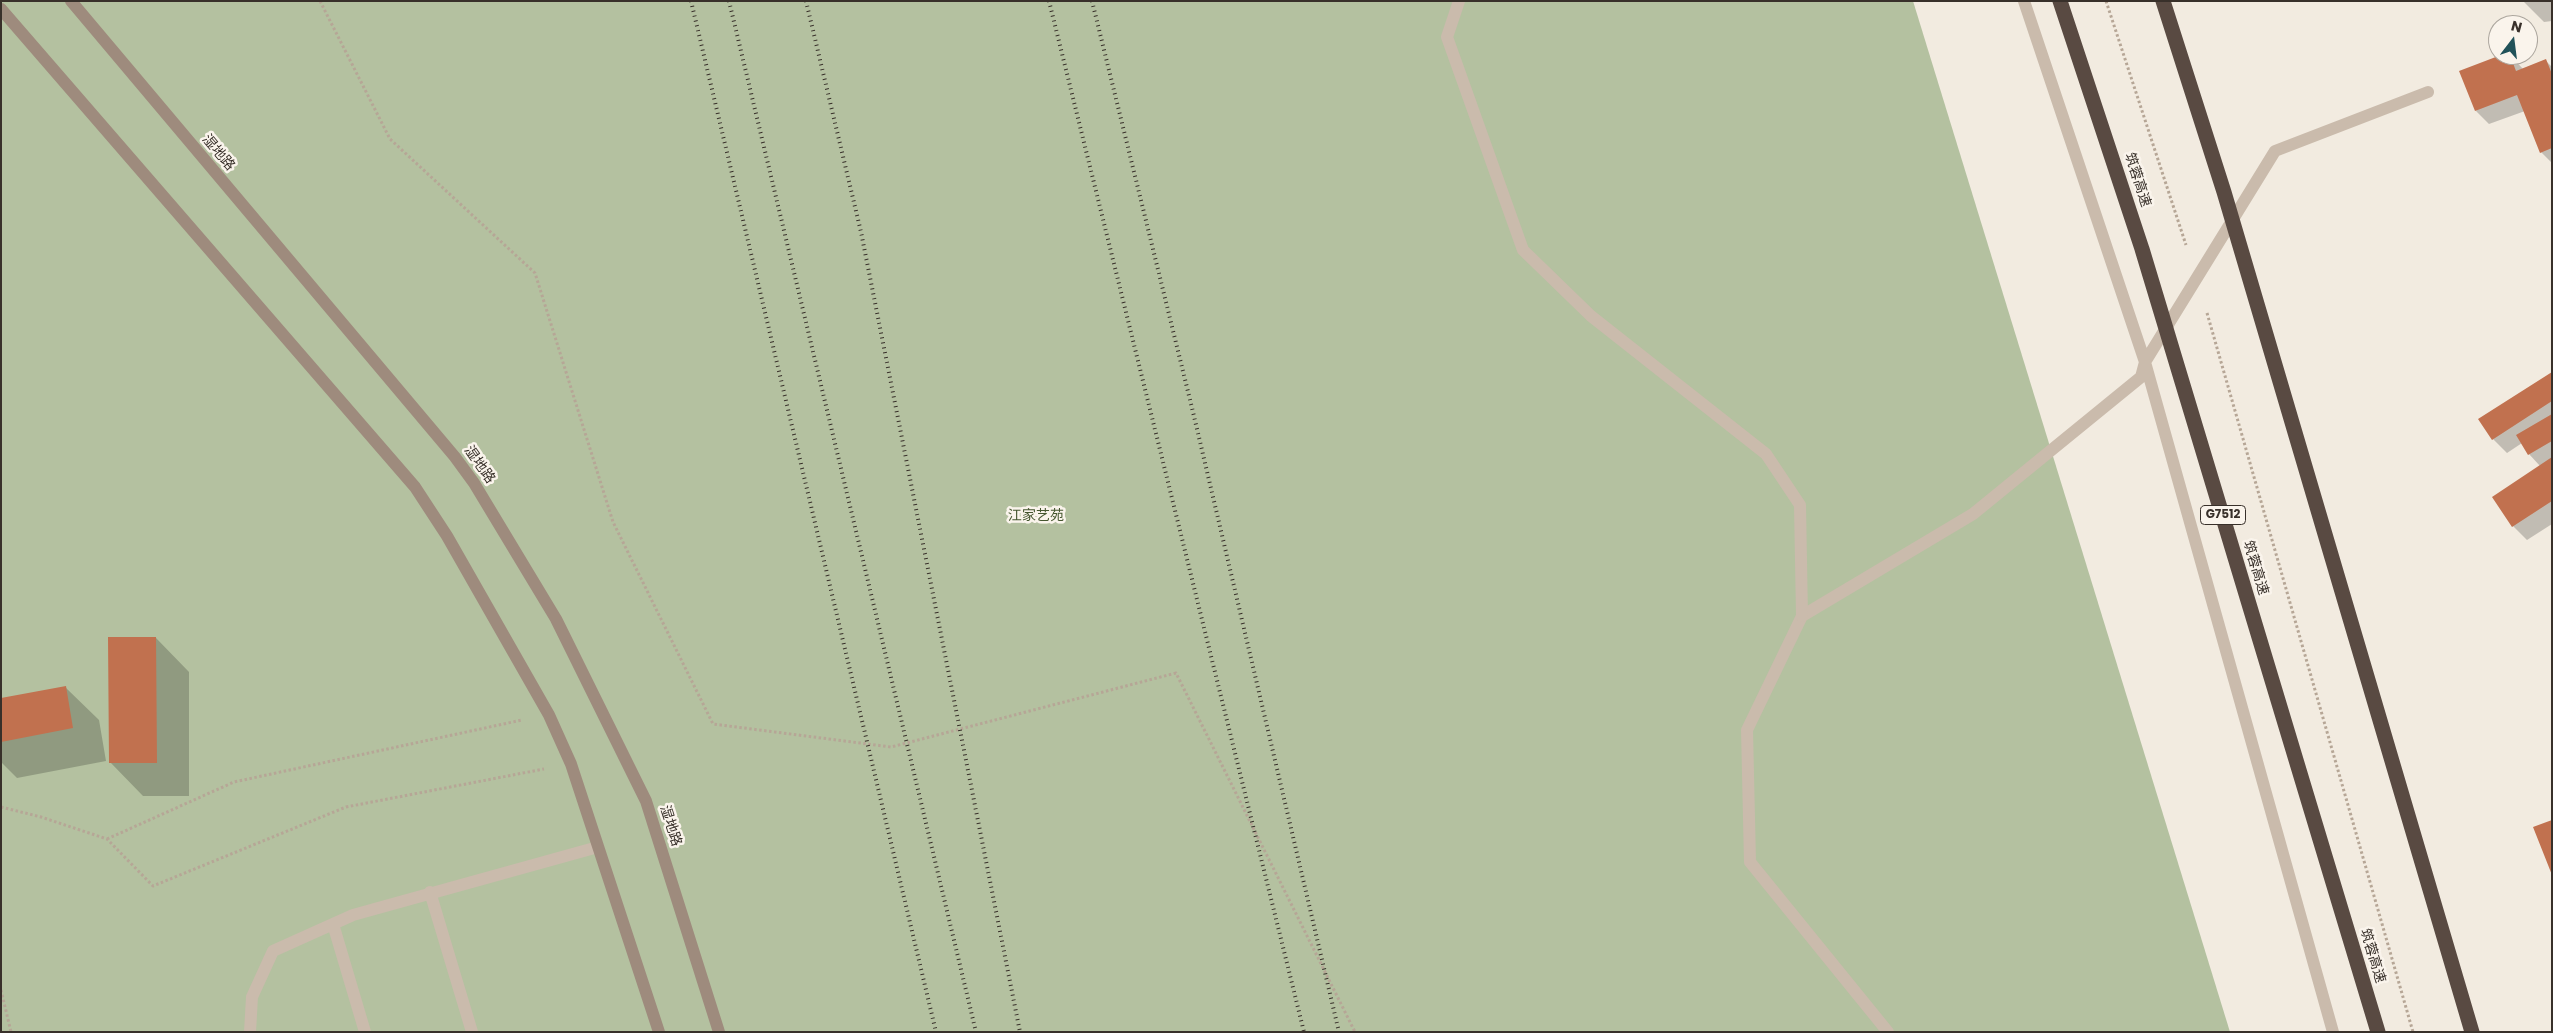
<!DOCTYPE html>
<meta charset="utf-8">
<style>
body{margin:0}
#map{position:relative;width:2553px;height:1033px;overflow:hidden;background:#f2ebe0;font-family:Poppins,sans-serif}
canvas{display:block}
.frame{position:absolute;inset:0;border:2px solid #38302a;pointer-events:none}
.north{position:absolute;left:2488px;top:15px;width:50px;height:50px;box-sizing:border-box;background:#faf4ec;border:1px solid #aca69e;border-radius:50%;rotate:15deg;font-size:14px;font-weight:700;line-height:20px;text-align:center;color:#38302a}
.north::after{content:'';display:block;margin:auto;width:18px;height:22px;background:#215259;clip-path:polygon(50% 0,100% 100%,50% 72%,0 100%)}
</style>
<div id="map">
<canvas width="2553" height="1033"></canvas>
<div class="frame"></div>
<div class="north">N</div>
</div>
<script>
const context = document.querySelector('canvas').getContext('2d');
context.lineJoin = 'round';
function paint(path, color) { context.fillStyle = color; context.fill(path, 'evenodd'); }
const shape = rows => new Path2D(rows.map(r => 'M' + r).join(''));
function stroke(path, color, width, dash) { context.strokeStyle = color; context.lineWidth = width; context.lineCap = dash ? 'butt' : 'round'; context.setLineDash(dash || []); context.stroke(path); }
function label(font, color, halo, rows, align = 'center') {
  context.font = font + ' Poppins,"Noto Sans SC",sans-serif'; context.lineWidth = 5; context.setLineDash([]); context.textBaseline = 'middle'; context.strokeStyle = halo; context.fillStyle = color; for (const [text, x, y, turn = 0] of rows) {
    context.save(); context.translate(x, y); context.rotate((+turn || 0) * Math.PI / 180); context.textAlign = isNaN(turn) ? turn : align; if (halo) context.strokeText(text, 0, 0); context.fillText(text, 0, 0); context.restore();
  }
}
paint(shape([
 [1,1,1913,1,2230,1032,1,1032]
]), '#b4c1a0');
paint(shape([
 [2552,1,2552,21,2544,22,2523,1],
 [2505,55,2510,55,2523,69,2546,61,2552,67,2552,163,2541,152,2525,111,2489,124,2476,111],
 [2552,373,2552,524,2527,540,2513,526,2494,497,2540,466,2529,454,2522,443,2507,453,2493,439],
 [156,638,189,672,189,796,143,796,110,762],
 [65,687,99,720,106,761,17,778,1,762,1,699]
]), '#0003');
paint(shape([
 [2501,55,2510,55,2516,71,2546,59,2552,74,2552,148,2540,153,2517,95,2475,111,2459,71],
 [2552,372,2552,401,2492,440,2478,419],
 [2552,414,2552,441,2528,455,2516,435],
 [2552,457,2552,501,2512,527,2492,497],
 [108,637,156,637,157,763,109,763],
 [66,686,73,728,1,742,1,698],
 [2552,820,2552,875,2533,827]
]), '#c1714f');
stroke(shape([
 [320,1,390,139,535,273,613,522,713,724,891,747,1176,673,1355,1032],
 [2106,1,2186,245],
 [2207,313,2413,1032],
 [1,807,41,817,107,839,153,886,346,807,544,769],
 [107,839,234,782,522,720],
 [1,990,11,1032]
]), '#b6a696', 3, [2.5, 2.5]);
stroke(shape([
 [2024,1,2145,362,2333,1032],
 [430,892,472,1032],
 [333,924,365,1032],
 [250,1032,252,997,273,951,353,915,598,847],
 [1888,1032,1750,862,1747,730,1802,616,1973,514,2141,377,2145,362,2275,151,2428,92]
]), '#cabbac', 12);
stroke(shape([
 [1459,1,1447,37,1523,250,1591,316,1766,454,1800,505,1802,616]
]), '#cabbac', 12);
stroke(shape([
 [71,1,455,457,474,483,556,619,646,801,719,1032],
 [1,9,415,487,447,536,549,715,571,764,659,1032]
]), '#9e8b7d', 12);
stroke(shape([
 [691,1,936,1032],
 [729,1,976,1032],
 [806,1,861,232,1020,1032],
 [1049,1,1304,1032],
 [1092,1,1193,412,1339,1032]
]), '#38302a', 4, [1, 4]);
stroke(shape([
 [2060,1,2142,249,2378,1032],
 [2163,1,2224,192,2472,1032]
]), '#594a42', 15);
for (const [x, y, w] of [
 [2223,515,45]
]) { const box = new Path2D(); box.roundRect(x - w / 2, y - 9.5, w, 19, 4); context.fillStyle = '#faf4ec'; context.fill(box); stroke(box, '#38302a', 1); }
label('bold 12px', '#38302a', null, [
 ["G7512",2223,515]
]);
label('14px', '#38302a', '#faf4ec', [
 ["湿地路",218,153,50],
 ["筑蓉高速",2137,180,72],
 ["湿地路",479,465,55],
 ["筑蓉高速",2255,568,73],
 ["湿地路",670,826,72],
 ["筑蓉高速",2372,956,73]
]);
label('14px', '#45562f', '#faf4ec', [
 ["江家艺苑",1036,516]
]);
</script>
